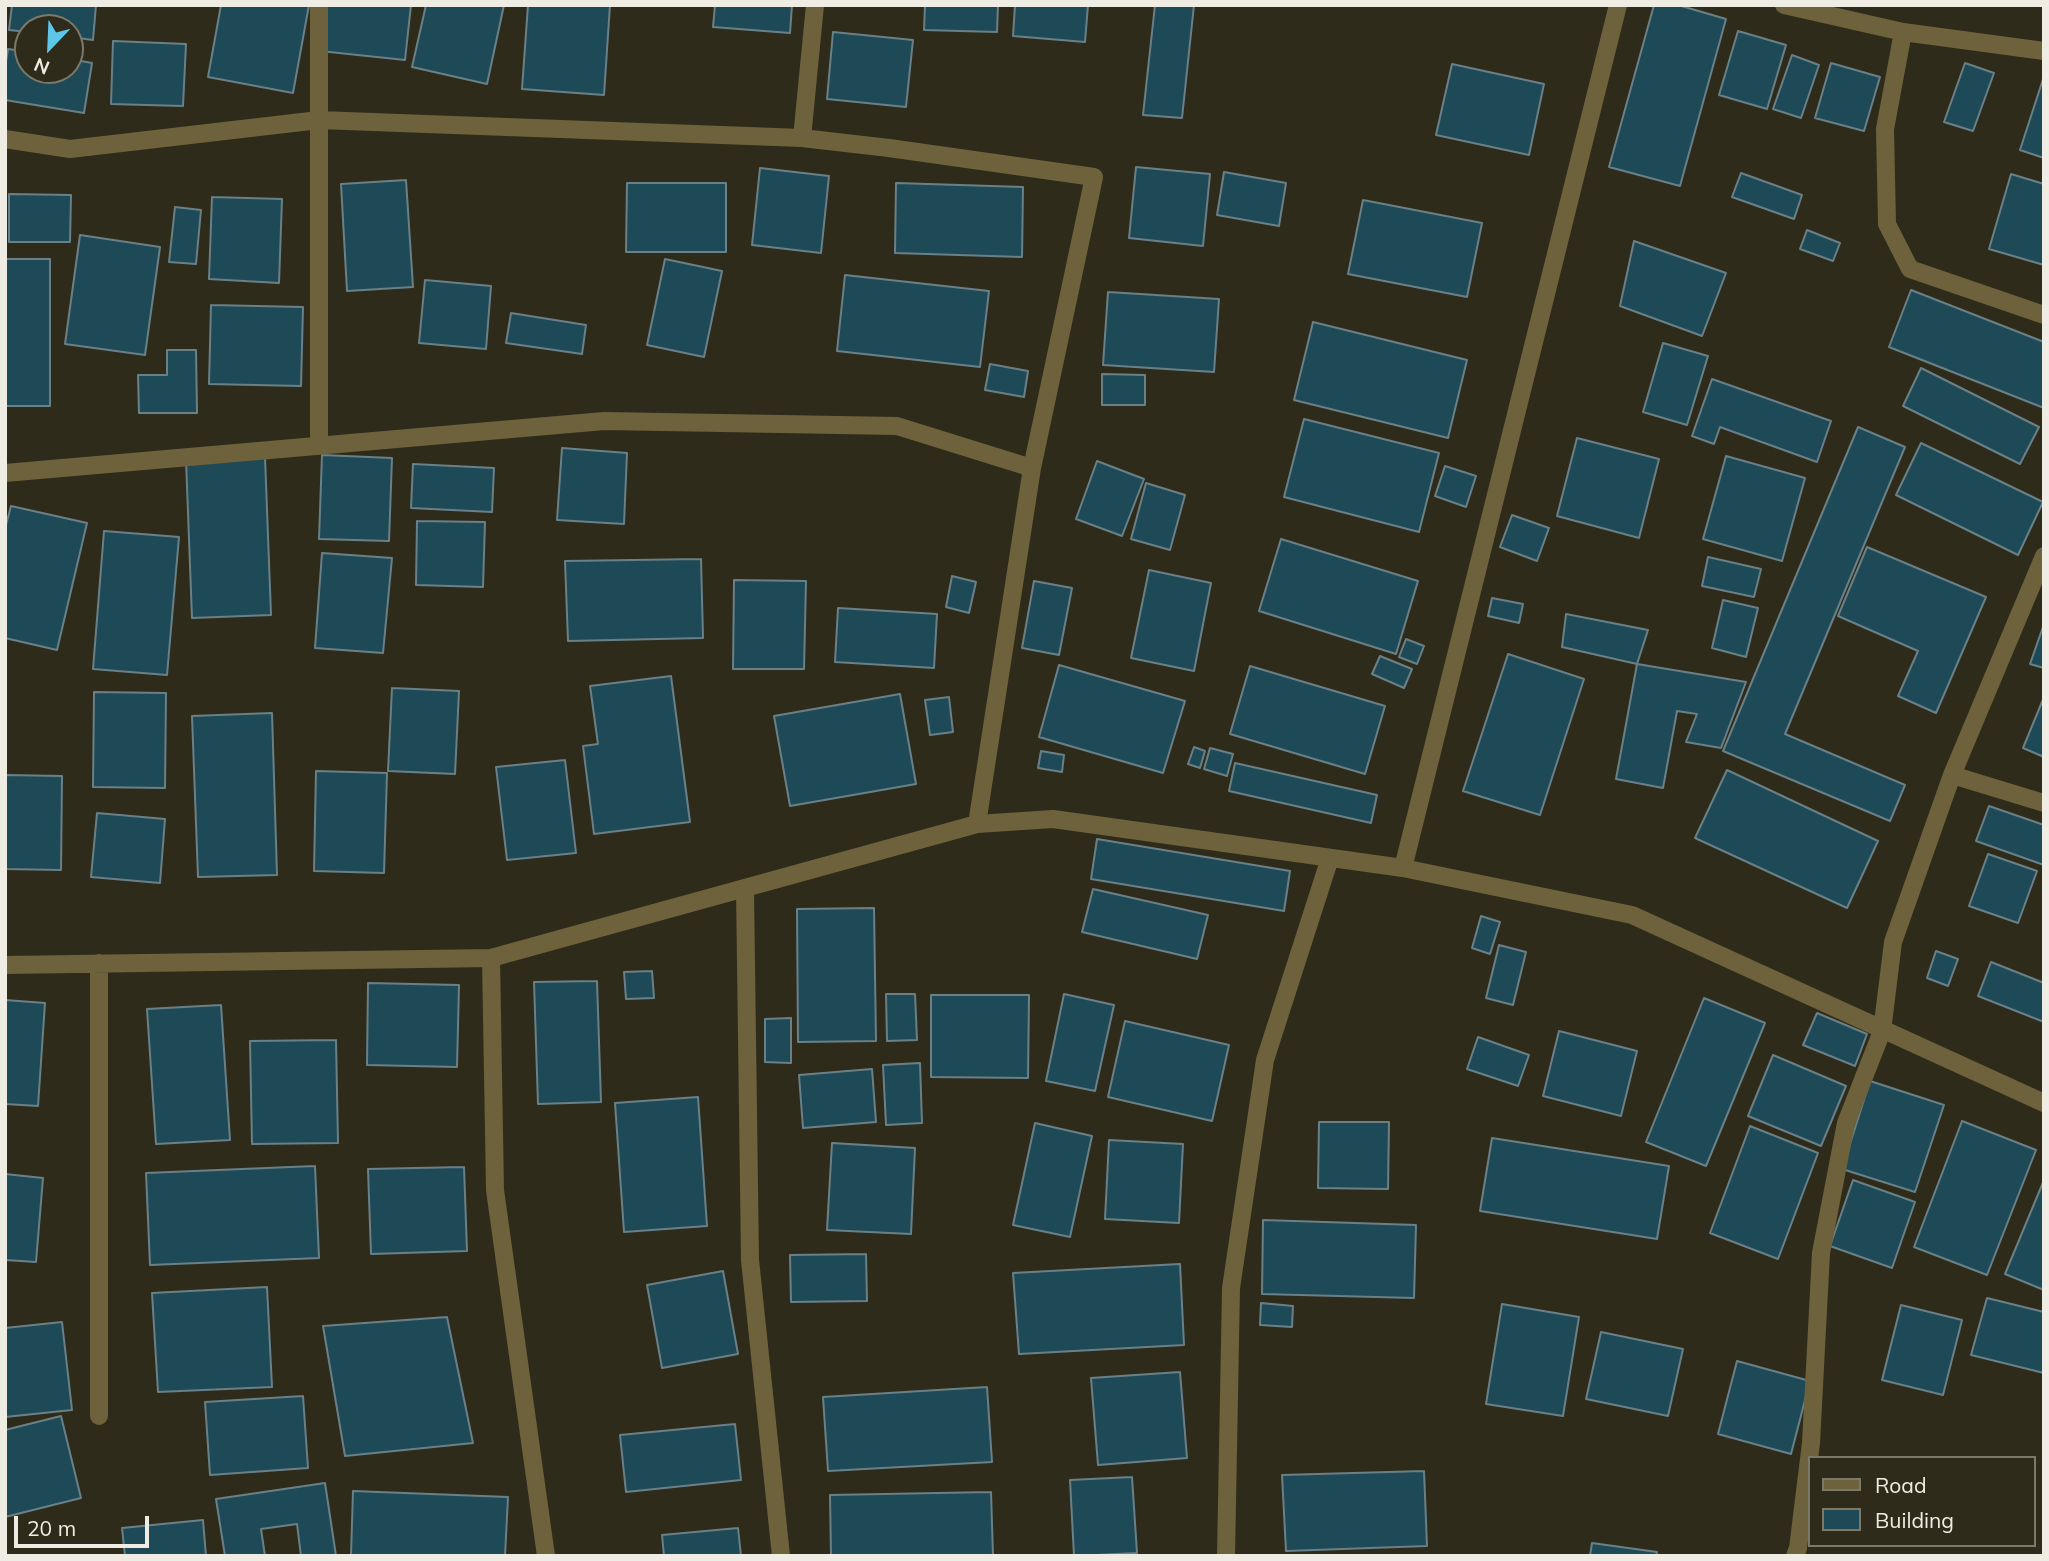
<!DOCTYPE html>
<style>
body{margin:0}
#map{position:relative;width:2049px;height:1561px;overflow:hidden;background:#2f2b1b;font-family:Mulish,sans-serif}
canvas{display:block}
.frame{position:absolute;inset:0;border:7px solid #efede3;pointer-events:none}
.legend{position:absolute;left:1808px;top:1456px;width:228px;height:91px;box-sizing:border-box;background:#2f2b1b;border:2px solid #7c796b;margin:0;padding:9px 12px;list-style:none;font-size:21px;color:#efede3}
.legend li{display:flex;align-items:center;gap:14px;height:35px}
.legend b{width:35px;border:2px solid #7c796b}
.north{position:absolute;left:14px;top:14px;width:70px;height:70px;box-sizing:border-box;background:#2f2b1b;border:2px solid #7c796b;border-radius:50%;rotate:203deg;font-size:19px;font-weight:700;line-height:28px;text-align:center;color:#efede3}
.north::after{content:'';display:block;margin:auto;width:24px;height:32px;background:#5cc7e7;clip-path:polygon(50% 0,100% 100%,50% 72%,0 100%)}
.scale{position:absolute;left:14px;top:1516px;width:135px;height:32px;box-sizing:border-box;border:4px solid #efede3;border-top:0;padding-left:9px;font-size:21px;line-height:24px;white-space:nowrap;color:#efede3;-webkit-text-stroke:5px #2f2b1b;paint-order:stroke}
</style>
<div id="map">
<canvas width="2049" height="1561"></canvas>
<div class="frame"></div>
<ul class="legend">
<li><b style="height:9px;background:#6d623b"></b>Road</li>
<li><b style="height:19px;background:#1e4956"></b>Building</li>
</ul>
<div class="north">N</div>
<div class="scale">20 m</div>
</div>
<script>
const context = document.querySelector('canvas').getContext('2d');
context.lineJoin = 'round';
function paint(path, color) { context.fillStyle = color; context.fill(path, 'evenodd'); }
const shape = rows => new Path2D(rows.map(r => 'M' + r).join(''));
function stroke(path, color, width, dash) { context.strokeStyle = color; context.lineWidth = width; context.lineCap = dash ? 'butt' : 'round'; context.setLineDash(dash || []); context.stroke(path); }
const building = shape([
 [12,5,96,5,93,40,70,37,70,28,28,28,28,32,9,30,12,5],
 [221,5,309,5,293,93,208,77,221,5],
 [325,5,411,5,405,60,320,51,325,5],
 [426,5,504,5,487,84,412,67,426,5],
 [528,5,610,5,604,95,522,89,528,5],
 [715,5,792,5,790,33,713,27,715,5],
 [925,5,998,5,997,32,924,30,925,5],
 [1015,5,1088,5,1085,42,1013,36,1015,5],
 [1155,5,1194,5,1182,118,1143,115,1155,5],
 [1654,5,1678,5,1726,19,1680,186,1609,167,1654,5],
 [1738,31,1786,45,1767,109,1719,95,1738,31],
 [833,32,913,40,906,107,827,99,833,32],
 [113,41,186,44,183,106,111,104,113,41],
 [8,49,28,52,28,70,70,70,70,59,92,63,84,113,5,100,5,68,8,49],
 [1792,55,1819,65,1801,118,1773,109,1792,55],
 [1831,63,1880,77,1864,131,1815,118,1831,63],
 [1965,63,1994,73,1973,131,1944,122,1965,63],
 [1452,64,1544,84,1529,155,1436,135,1452,64],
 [2044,76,2044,158,2020,150,2044,76],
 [1136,167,1210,174,1203,246,1129,238,1136,167],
 [760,168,829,176,821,253,752,245,760,168],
 [1224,172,1286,183,1279,226,1217,215,1224,172],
 [1741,173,1802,195,1794,219,1732,197,1741,173],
 [2011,174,2044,184,2044,265,1989,249,2011,174],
 [406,180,413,287,347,291,341,184,406,180],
 [627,183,726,183,726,252,626,252,627,183],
 [896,183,1023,187,1022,257,895,253,896,183],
 [9,194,71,195,70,242,9,242,9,194],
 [212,197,282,199,279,283,209,279,212,197],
 [1363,200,1482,223,1467,297,1348,274,1363,200],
 [175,207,201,210,196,264,169,262,175,207],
 [1807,230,1840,243,1833,261,1800,249,1807,230],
 [80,235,160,247,145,355,65,344,80,235],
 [1634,241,1726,273,1702,336,1620,306,1634,241],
 [5,259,50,259,50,406,5,406,5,259],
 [665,259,722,271,704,357,647,345,665,259],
 [845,275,989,291,980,367,837,351,845,275],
 [425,280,491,286,486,349,419,343,425,280],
 [1911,290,2044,342,2044,408,1889,347,1911,290],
 [1108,292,1219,299,1214,372,1103,365,1108,292],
 [211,305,303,307,301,386,209,384,211,305],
 [511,313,586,325,582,354,506,343,511,313],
 [1313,322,1467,360,1448,438,1294,400,1313,322],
 [1663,343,1708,356,1687,425,1643,412,1663,343],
 [167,350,196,350,197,413,139,413,138,375,167,375,167,350],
 [990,364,1028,371,1024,397,985,390,990,364],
 [1921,368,2039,427,2020,464,1903,406,1921,368],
 [1102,374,1145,375,1145,405,1102,405,1102,374],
 [1712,379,1831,421,1817,462,1720,427,1714,444,1692,436,1712,379],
 [1304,419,1439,453,1419,532,1284,497,1304,419],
 [1858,427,1905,447,1785,734,1905,785,1890,821,1723,751,1858,427],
 [1577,438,1659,459,1639,538,1557,516,1577,438],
 [1921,443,2043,502,2018,555,1896,495,1921,443],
 [562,448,627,453,624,524,557,520,562,448],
 [322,455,392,458,389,541,319,539,322,455],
 [1726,456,1805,478,1782,561,1703,539,1726,456],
 [265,457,271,615,192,618,186,460,265,457],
 [1097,461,1144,479,1122,536,1076,519,1097,461],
 [413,464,494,468,492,512,411,508,413,464],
 [1445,466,1476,476,1466,507,1435,496,1445,466],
 [1146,483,1185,495,1170,550,1131,539,1146,483],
 [11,506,87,523,57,650,5,638,5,529,11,506],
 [1512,515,1549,528,1537,561,1500,547,1512,515],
 [417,521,485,522,483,587,416,585,417,521],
 [104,531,179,537,167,675,93,669,104,531],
 [1281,539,1418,581,1396,654,1259,611,1281,539],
 [1867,547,1986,597,1936,713,1898,696,1918,651,1838,616,1867,547],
 [322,553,392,558,383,653,315,648,322,553],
 [1708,557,1761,569,1754,597,1702,586,1708,557],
 [701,559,703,638,568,641,565,561,701,559],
 [1149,570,1211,583,1194,671,1131,658,1149,570],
 [952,576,976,582,969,613,946,607,952,576],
 [734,580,806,581,804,669,733,669,734,580],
 [1034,581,1072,588,1059,655,1022,648,1034,581],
 [1492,598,1523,604,1519,623,1488,616,1492,598],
 [1723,600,1758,608,1746,657,1712,648,1723,600],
 [838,608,937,614,934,668,835,662,838,608],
 [1566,614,1648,630,1637,664,1562,647,1566,614],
 [2044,624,2044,668,2030,664,2044,624],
 [1406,639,1424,646,1417,664,1399,657,1406,639],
 [1508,654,1584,679,1540,815,1463,791,1508,654],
 [1380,656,1412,669,1404,688,1372,674,1380,656],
 [1637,664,1746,682,1721,748,1686,742,1697,714,1677,711,1663,788,1616,779,1637,664],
 [1059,665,1185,701,1163,773,1039,737,1059,665],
 [1250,666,1385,706,1365,774,1230,734,1250,666],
 [671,676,690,822,594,834,583,746,598,744,590,686,671,676],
 [392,688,459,691,455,774,388,771,392,688],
 [94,692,166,693,165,788,93,787,94,692],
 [900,694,916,784,790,806,774,716,900,694],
 [949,697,953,732,930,735,925,700,949,697],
 [2044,697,2044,757,2023,748,2044,697],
 [272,713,277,875,198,877,192,716,272,713],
 [1194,747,1205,751,1200,768,1188,764,1194,747],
 [1210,748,1233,754,1227,776,1204,769,1210,748],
 [1041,751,1064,755,1062,772,1038,768,1041,751],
 [565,760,576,853,507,860,496,767,565,760],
 [1235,763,1377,795,1371,823,1229,791,1235,763],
 [1727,770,1878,841,1847,908,1695,838,1727,770],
 [316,771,387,773,384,873,314,871,316,771],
 [5,775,62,776,61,870,5,869,5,775],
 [1989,806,2044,825,2044,865,1976,841,1989,806],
 [97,813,165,819,160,883,91,877,97,813],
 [1097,839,1290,871,1284,911,1091,879,1097,839],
 [1988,854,2037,871,2018,923,1969,906,1988,854],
 [1093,889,1208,915,1197,959,1082,932,1093,889],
 [874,908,876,1041,798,1042,797,909,874,908],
 [1481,916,1500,922,1490,954,1472,948,1481,916],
 [1499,945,1526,952,1513,1005,1486,998,1499,945],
 [1936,951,1958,959,1948,986,1927,978,1936,951],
 [1991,962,2044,983,2044,1022,1978,996,1991,962],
 [652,971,654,998,626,999,624,972,652,971],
 [597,981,601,1102,538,1104,534,982,597,981],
 [368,983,459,985,457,1067,367,1065,368,983],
 [886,994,915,994,917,1040,887,1041,886,994],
 [1064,994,1114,1005,1095,1091,1046,1081,1064,994],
 [931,995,1029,995,1028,1078,931,1077,931,995],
 [1704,998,1765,1023,1706,1166,1646,1142,1704,998],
 [5,1000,45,1003,38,1106,5,1104,5,1000],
 [221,1005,230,1140,156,1144,147,1009,221,1005],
 [1817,1013,1867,1034,1855,1066,1803,1045,1817,1013],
 [791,1018,791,1063,765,1062,765,1019,791,1018],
 [1125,1021,1229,1045,1212,1121,1108,1097,1125,1021],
 [1559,1031,1637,1051,1621,1116,1543,1096,1559,1031],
 [1478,1037,1529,1055,1518,1086,1467,1069,1478,1037],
 [336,1040,338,1143,252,1144,250,1041,336,1040],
 [1773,1055,1846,1086,1821,1146,1748,1116,1773,1055],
 [920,1063,922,1123,886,1125,883,1065,920,1063],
 [872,1069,876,1122,803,1128,799,1075,872,1069],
 [1870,1081,1944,1105,1915,1192,1842,1169,1870,1081],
 [698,1097,707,1226,624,1232,615,1103,698,1097],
 [1962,1121,2036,1150,1987,1275,1914,1247,1962,1121],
 [1319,1122,1389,1122,1388,1189,1318,1188,1319,1122],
 [1035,1123,1092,1136,1070,1237,1013,1225,1035,1123],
 [1750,1126,1818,1153,1778,1259,1710,1233,1750,1126],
 [1492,1138,1669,1166,1657,1239,1480,1211,1492,1138],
 [1109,1140,1183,1144,1179,1223,1105,1219,1109,1140],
 [832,1143,915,1148,911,1234,827,1230,832,1143],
 [315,1166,319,1258,150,1265,146,1173,315,1166],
 [464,1167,467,1251,371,1254,368,1169,464,1167],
 [5,1174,43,1178,36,1262,5,1260,5,1174],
 [1853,1180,1915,1202,1892,1268,1830,1246,1853,1180],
 [2044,1180,2044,1290,2005,1274,2044,1180],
 [1263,1220,1416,1225,1414,1298,1262,1294,1263,1220],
 [866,1254,867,1301,791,1302,790,1255,866,1254],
 [1180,1264,1184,1345,1019,1354,1013,1273,1180,1264],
 [723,1271,738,1354,662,1368,647,1285,723,1271],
 [267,1287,272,1387,158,1392,152,1293,267,1287],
 [1987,1298,2044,1312,2044,1373,1971,1355,1987,1298],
 [1261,1303,1293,1306,1292,1327,1260,1325,1261,1303],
 [1502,1304,1579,1317,1563,1416,1486,1404,1502,1304],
 [1901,1305,1962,1320,1943,1395,1882,1380,1901,1305],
 [447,1317,473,1443,345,1456,323,1326,447,1317],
 [62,1322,72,1410,5,1417,5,1328,62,1322],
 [1601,1332,1683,1349,1668,1416,1586,1399,1601,1332],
 [1737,1361,1810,1381,1791,1454,1718,1434,1737,1361],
 [1180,1372,1187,1458,1098,1465,1091,1378,1180,1372],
 [987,1387,992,1462,828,1471,823,1397,987,1387],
 [303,1396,308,1468,210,1475,205,1402,303,1396],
 [61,1416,81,1498,5,1517,5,1430,61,1416],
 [735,1424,741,1480,626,1492,620,1435,735,1424],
 [1424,1471,1427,1546,1286,1551,1282,1475,1424,1471],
 [1132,1477,1137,1553,1074,1556,1070,1480,1132,1477],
 [325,1483,336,1556,301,1556,297,1524,261,1529,265,1556,225,1556,216,1499,325,1483],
 [353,1491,508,1497,505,1556,351,1556,353,1491],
 [991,1492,993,1556,831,1556,830,1495,991,1492],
 [203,1520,206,1556,125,1556,122,1528,203,1520],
 [738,1528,741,1556,664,1556,662,1535,738,1528],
 [1592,1543,1657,1552,1656,1556,1590,1556,1592,1543]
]);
paint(building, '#1e4956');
stroke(building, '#6a8087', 2);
stroke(shape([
 [815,5,802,138,889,148,1094,177,1032,468,977,824],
 [1784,5,1903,32,2044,51],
 [1903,32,1885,129,1887,224,1910,269,2044,315],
 [5,139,70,149,319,120,802,138],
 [319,446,319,5],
 [5,473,604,421,897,426,1032,468],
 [1952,775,2044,803],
 [1403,868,1618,5],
 [745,889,750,1260,781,1556],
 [491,958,495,1190,546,1556],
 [99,963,99,1416],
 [5,965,491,958,977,824,1053,819,1403,868,1632,915,2044,1103],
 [1226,1556,1231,1288,1265,1060,1330,858],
 [1795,1556,1798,1548,1811,1443,1821,1253,1846,1123,1882,1031,1893,942,1952,775,2044,556]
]), '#6d623b', 18);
</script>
